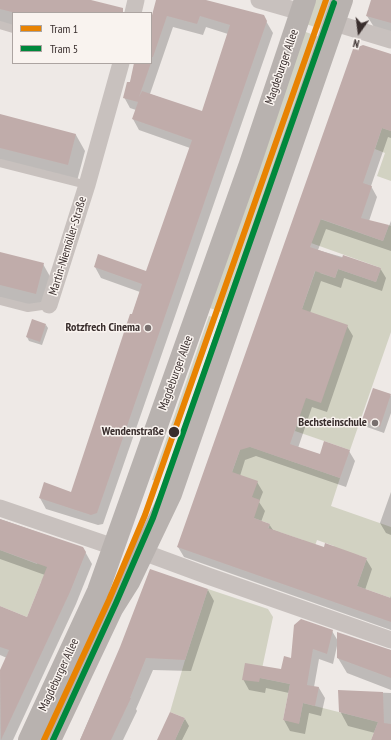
<!DOCTYPE html>
<meta charset="utf-8">
<style>
body{margin:0}
#map{position:relative;width:391px;height:740px;overflow:hidden;background:#eee9e6;font-family:"PT Sans Narrow",sans-serif}
canvas{display:block}
.legend{position:absolute;left:12px;top:12px;width:140px;height:52px;box-sizing:border-box;background:#f9f3ef;border:1px solid #aca4a1;margin:0;padding:5px 7px;list-style:none;font-size:12px;color:#392e2d}
.legend li{display:flex;align-items:center;gap:8px;height:20px}
.legend b{width:20px;border:1px solid #aca4a1}
.north{position:absolute;left:339px;top:12px;width:40px;height:40px;-webkit-text-stroke:3px #f9f3ef;paint-order:stroke;rotate:194deg;font-size:11px;font-weight:700;line-height:16px;text-align:center;color:#392e2d}
.north::after{content:'';display:block;margin:auto;width:14px;height:18px;background:#392e2d;clip-path:polygon(50% 0,100% 100%,50% 72%,0 100%)}
</style>
<div id="map">
<canvas width="391" height="740"></canvas>
<ul class="legend">
<li><b style="height:5px;background:#e88302"></b>Tram 1</li>
<li><b style="height:5px;background:#00883c"></b>Tram 5</li>
</ul>
<div class="north">N</div>
</div>
<script>
const context = document.querySelector('canvas').getContext('2d');
context.lineJoin = 'round';
function paint(path, color) { context.fillStyle = color; context.fill(path, 'evenodd'); }
const shape = rows => new Path2D(rows.map(r => 'M' + r).join(''));
function stroke(path, color, width, dash) { context.strokeStyle = color; context.lineWidth = width; context.lineCap = dash ? 'butt' : 'round'; context.setLineDash(dash || []); context.stroke(path); }
function label(font, color, halo, rows, align = 'center') {
  context.font = font + ' "PT Sans Narrow",sans-serif'; context.lineWidth = 3; context.setLineDash([]); context.textBaseline = 'middle'; context.strokeStyle = halo; context.fillStyle = color; for (const [text, x, y, turn = 0] of rows) {
    context.save(); context.translate(x, y); context.rotate((+turn || 0) * Math.PI / 180); context.textAlign = isNaN(turn) ? turn : align; if (halo) context.strokeText(text, 0, 0); context.fillText(text, 0, 0); context.restore();
  }
}
paint(shape([
 [314,0,338,0,327,31,306,24],
 [303,31,325,39,224,313,204,306],
 [382,128,391,131,391,181,377,176,385,153,375,149],
 [320,219,383,241,389,225,391,226,391,332,350,450,295,431,298,421,302,309,319,261,323,263,320,273,335,278,338,269,376,282,381,268,311,243],
 [209,316,213,317,156,481,152,480],
 [242,444,340,478,331,506,391,527,391,598,357,586,367,558,358,555,332,552,334,546,317,540,307,569,303,540,279,532,272,554,261,550,270,524,254,518,229,490,229,481],
 [0,550,37,564,40,557,56,563,41,582,27,617,0,606],
 [208,589,268,609,273,617,260,678,290,684,283,720,299,723,303,703,378,722,371,740,175,740,185,718,170,712,185,660]
]), '#d2d2c2');
paint(shape([
 [0,0,87,0,113,13,13,13,13,26,0,22],
 [157,0,203,0,263,16,273,33,103,524,98,525,46,509,40,498,72,493,140,292,101,278,95,267,147,273,190,148,139,130,133,119,136,110,130,108,124,97,130,83,135,63,151,63,151,22],
 [173,27,203,35,206,27,228,34,203,113,150,94],
 [372,0,391,0,391,32,374,27,367,16],
 [391,55,391,138,388,137,371,186,377,197,369,221,389,226,391,221,391,251,326,229,318,250,380,268,386,278,382,291,344,278,341,288,321,281,310,313,347,326,353,336,327,412,312,407,298,448,320,455,349,451,355,461,346,487,256,456,245,460,240,476,257,482,263,492,259,502,265,511,261,522,269,524,273,530,324,549,366,559,372,569,365,590,390,599,391,596,391,630,184,557,178,547],
 [0,115,76,135,85,151,77,181,0,161],
 [0,253,43,264,52,280,44,310,0,299],
 [46,325,48,328,42,345,29,341,27,337],
 [391,395,391,413,384,433,367,427,363,420],
 [391,492,391,535,386,533,380,523],
 [0,519,83,548,92,564,76,604,13,740,0,740,0,672,7,658,0,655,0,608,28,618,45,575,0,559],
 [208,590,214,601,191,671,153,670,136,709,137,711,123,740,80,740,121,647],
 [332,631,338,641,391,650,391,690,347,673,338,658,337,646,333,664,319,659,314,687,319,688,325,698,321,716,309,713,305,734,290,731,284,720,289,693,266,688,265,693,249,690,243,679,282,670,292,659],
 [339,691,391,693,391,740,372,740,375,733,348,726,340,711],
 [185,719,189,726,182,740,159,740]
]), '#0003');
paint(shape([
 [0,0,91,0,123,8,123,13,16,13,0,9],
 [156,0,206,0,264,15,267,21,97,513,91,515,39,498,44,482,71,492,130,314,132,314,142,284,94,267,98,254,146,271,192,140,132,119,138,102,123,98,127,82,130,82,134,63,151,63,139,97,142,91,202,111,230,25,200,16,197,24,167,16,153,57,151,57,151,19],
 [371,0,391,0,391,23,366,16],
 [363,45,391,54,391,131,382,128,363,183,372,186,361,218,389,225,383,241,321,219,310,247,342,258,343,255,381,268,376,282,338,269,335,278,315,271,302,309,348,325,321,403,306,398,290,444,320,454,324,441,350,450,340,478,250,447,240,450,232,472,258,481,252,497,260,500,254,518,270,524,268,528,324,547,325,543,367,558,357,586,391,598,391,622,177,547,353,49],
 [0,114,76,134,68,165,0,148],
 [0,252,44,263,36,294,0,285],
 [32,319,46,324,40,342,26,337],
 [373,388,391,394,380,427,362,420],
 [0,519,83,547,86,552,70,592,1,740,0,670,9,650,0,647,0,606,27,617,47,567,0,550],
 [150,569,208,589,185,660,146,658,130,698,131,698,111,740,80,740,120,647],
 [301,619,333,630,327,654,313,649,307,685,319,687,315,706,303,703,299,724,283,720,290,684,260,678,259,682,242,680,245,663,281,669,284,656,291,658,294,625],
 [337,632,391,650,391,678,337,658],
 [338,690,383,692,384,723,391,724,391,740,371,740,378,722,339,712],
 [170,712,185,718,175,740,157,740]
]), '#c0acaa');
stroke(shape([
 [0,25,13,29],
 [0,163,87,185],
 [0,301,28,308,49,305]
]), '#c8c1be', 8);
stroke(shape([
 [259,0,301,12],
 [133,13,136,0],
 [335,23,391,40],
 [49,305,87,185,121,63],
 [0,508,114,547],
 [143,552,208,576,391,640]
]), '#c8c1be', 17);
stroke(shape([
 [29,740,98,591,250,164,305,0],
 [50,740,112,609,129,582,171,494,342,0]
]), '#b8b2af', 22);
stroke(shape([
 [44,740,109,600,145,515,326,0]
]), '#e88302', 6);
stroke(shape([
 [53,740,116,603,153,518,334,3]
]), '#00883c', 6);
for (const [x, y, r, color] of [
 [148,328,4,"#786f6e"],
 [375,423,4,"#786f6e"],
 [174,432,6,"#392e2d"]
]) { const dot = new Path2D(); dot.arc(x, y, r, 0, 2 * Math.PI); context.fillStyle = color; context.fill(dot); stroke(dot, '#f9f3ef', 1.5); }
label('12px', '#392e2d', '#f9f3ef', [
 ["Magdeburger Allee",282,67,-71],
 ["Martin-Niemöller-Straße",68,246,-73],
 ["Magdeburger Allee",176,373,-70],
 ["Magdeburger Allee",59,675,-65]
]);
label('bold 12px', '#392e2d', '#f9f3ef', [
 ["Rotzfrech Cinema",140,328],
 ["Bechsteinschule",367,423]
], 'right');
label('bold 12px', '#392e2d', '#f9f3ef', [
 ["Wendenstraße",164,432]
], 'right');
</script>
